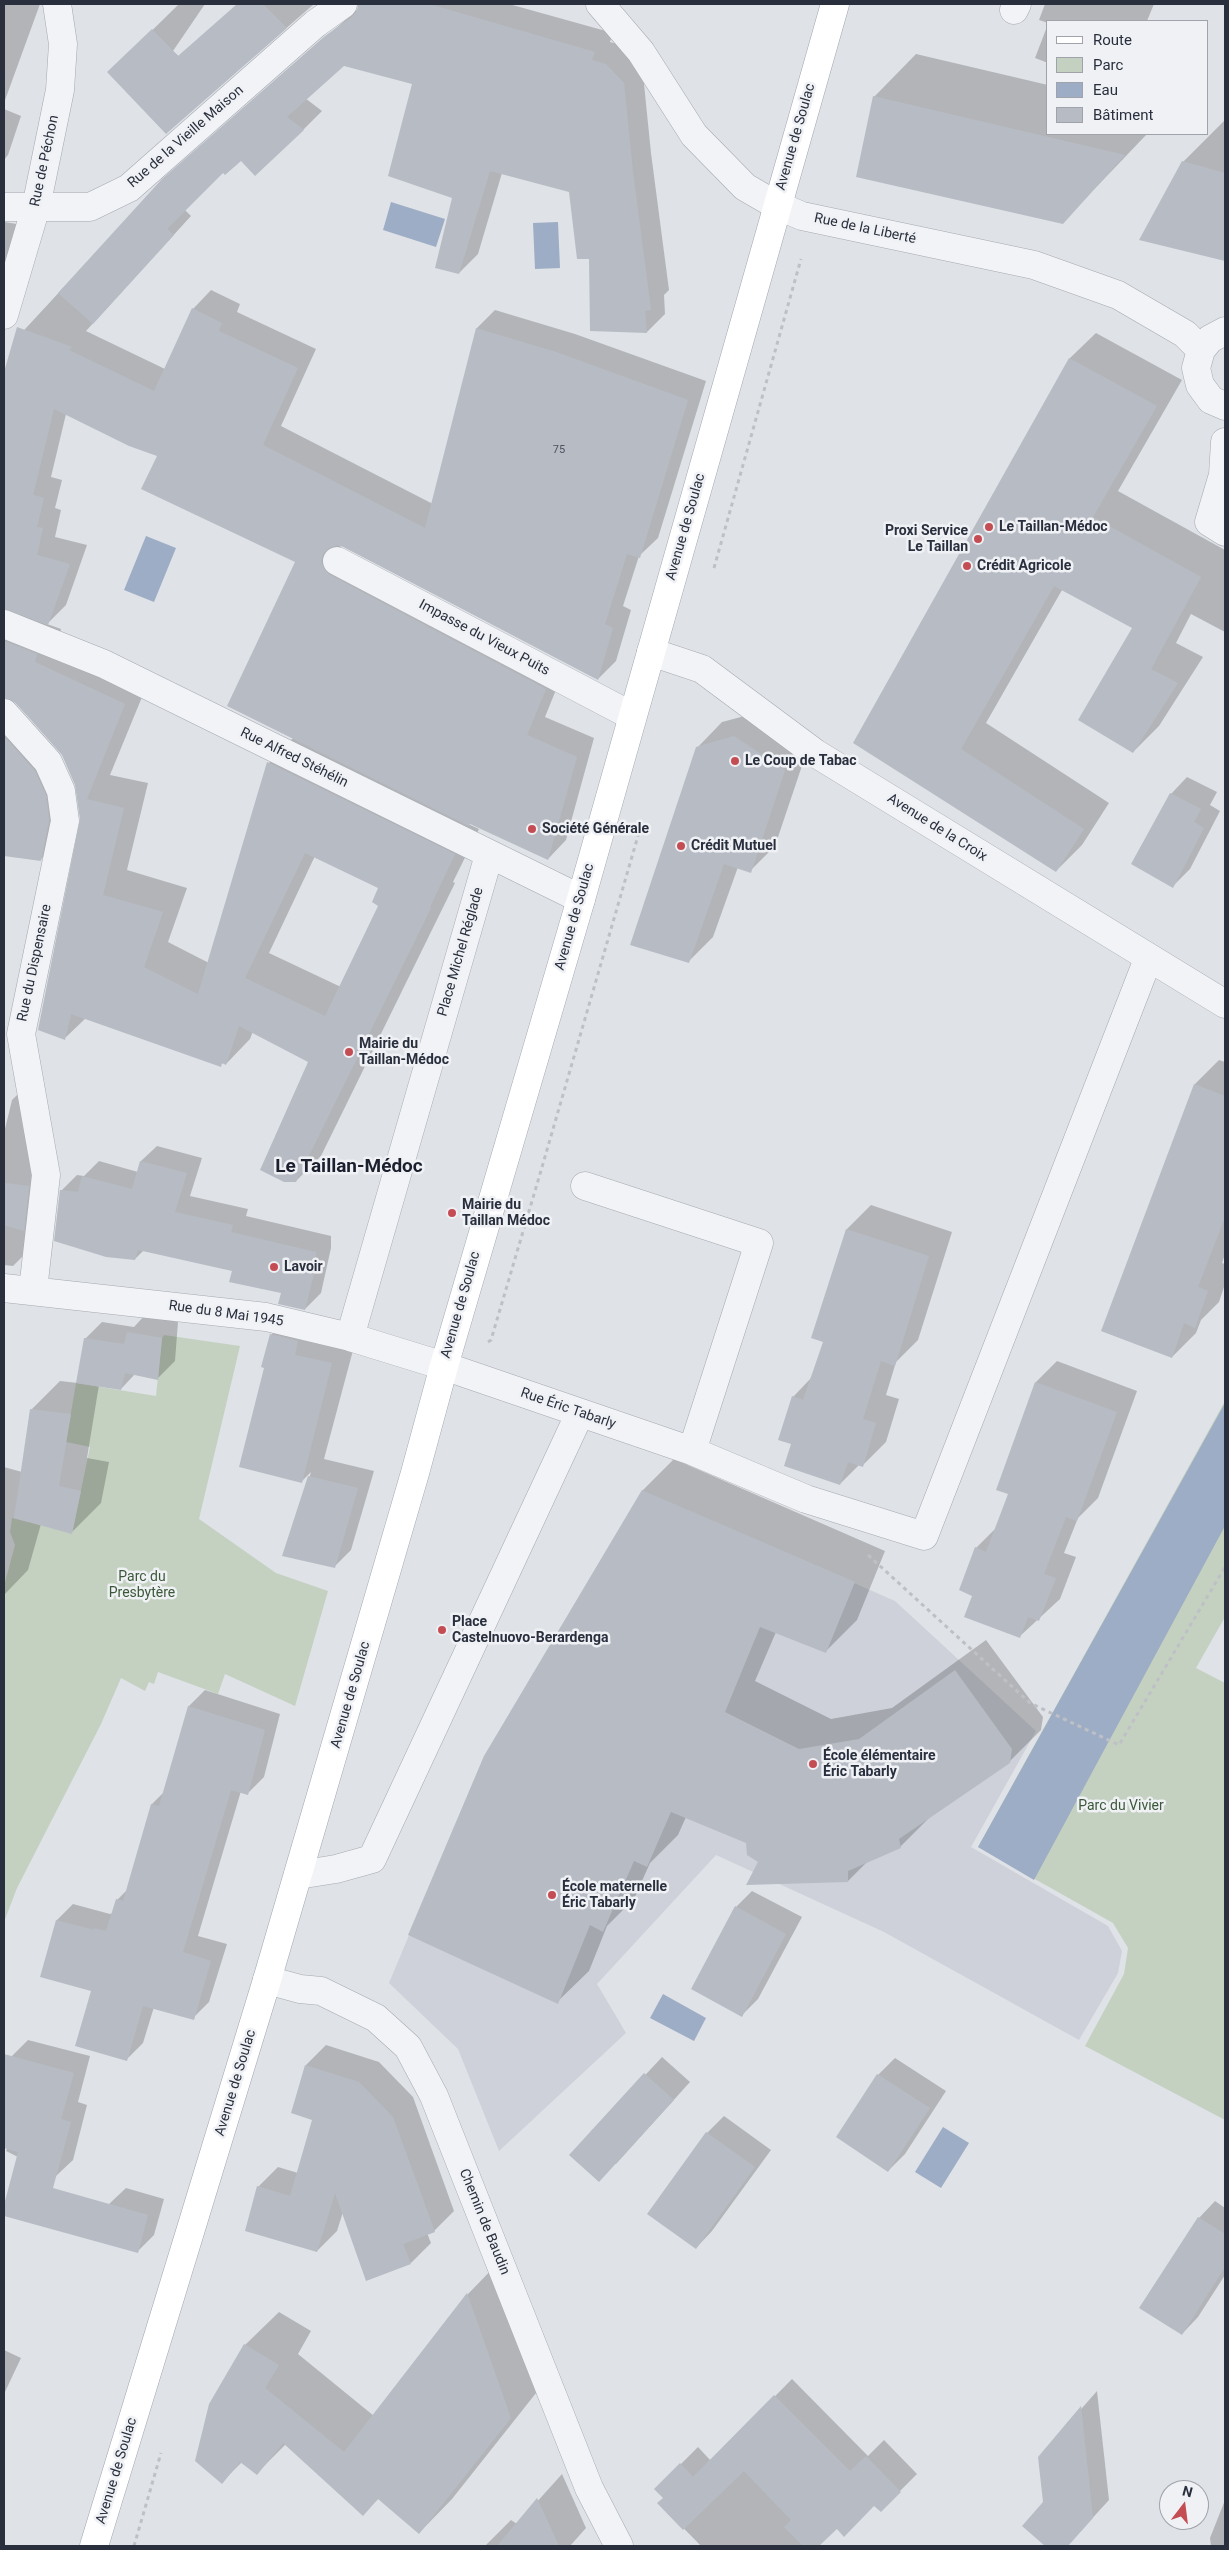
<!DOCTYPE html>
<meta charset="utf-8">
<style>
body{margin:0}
#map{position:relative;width:1229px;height:2550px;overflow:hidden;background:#dfe2e7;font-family:Roboto,sans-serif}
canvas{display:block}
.frame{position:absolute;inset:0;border:5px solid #292f3d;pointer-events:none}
.legend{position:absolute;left:1046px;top:20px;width:162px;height:115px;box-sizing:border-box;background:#eff1f5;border:1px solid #a0a3ab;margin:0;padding:6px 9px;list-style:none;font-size:15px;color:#292f3d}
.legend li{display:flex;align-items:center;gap:10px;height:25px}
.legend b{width:25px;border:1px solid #a0a3ab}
.north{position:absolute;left:1159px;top:2480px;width:50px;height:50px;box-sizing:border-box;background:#eff1f5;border:1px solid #a0a3ab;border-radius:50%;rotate:15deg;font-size:14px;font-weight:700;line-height:20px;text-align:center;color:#292f3d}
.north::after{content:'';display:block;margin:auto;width:18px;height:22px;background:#c44d54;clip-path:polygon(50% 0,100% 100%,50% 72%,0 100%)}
</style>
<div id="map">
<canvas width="1229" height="2550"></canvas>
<div class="frame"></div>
<ul class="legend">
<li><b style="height:6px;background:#fff"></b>Route</li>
<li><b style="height:14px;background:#c4d1c1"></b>Parc</li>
<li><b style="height:14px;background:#9dadc5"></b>Eau</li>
<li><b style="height:14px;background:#b7bbc4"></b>Bâtiment</li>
</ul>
<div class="north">N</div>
</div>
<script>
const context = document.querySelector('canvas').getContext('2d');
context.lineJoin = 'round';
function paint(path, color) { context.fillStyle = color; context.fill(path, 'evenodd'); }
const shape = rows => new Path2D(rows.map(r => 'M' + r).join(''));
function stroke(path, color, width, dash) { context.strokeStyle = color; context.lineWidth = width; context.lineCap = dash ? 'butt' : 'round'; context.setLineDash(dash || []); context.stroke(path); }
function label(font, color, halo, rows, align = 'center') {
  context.font = font + ' Roboto,sans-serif'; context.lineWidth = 5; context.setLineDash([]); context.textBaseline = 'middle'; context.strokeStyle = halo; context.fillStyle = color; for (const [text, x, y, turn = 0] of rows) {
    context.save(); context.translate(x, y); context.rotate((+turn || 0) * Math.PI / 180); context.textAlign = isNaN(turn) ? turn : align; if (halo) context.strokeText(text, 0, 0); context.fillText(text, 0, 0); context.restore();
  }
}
paint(shape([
 [642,1490,895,1601,1036,1731,971,1847,1108,1926,1122,1951,1118,1973,1079,2040,884,1932,716,1855,597,1984,626,2033,499,2151,458,2049,389,1983,484,1756]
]), '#ced1d9');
paint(shape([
 [164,1335,240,1346,199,1519,276,1573,328,1591,295,1706,225,1674,218,1694,158,1672,154,1684,149,1682,145,1691,121,1678,101,1724,17,1888,4,1922,4,1586,15,1545,10,1532,12,1518,72,1533,90,1447,66,1442,76,1383,156,1396,162,1338],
 [1225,1401,1225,1617,1196,1668,1225,1683,1225,2120,1085,2046,1124,1974,1128,1948,1113,1923,978,1847]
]), '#c4d1c1');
paint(shape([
 [391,202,445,219,436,247,383,230],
 [558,222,560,268,535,269,533,223],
 [146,536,176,548,154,602,124,590],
 [1225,1403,1225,1526,1034,1880,978,1847],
 [663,1994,706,2018,694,2041,650,2018],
 [943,2127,969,2143,941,2188,915,2172]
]), '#9dadc5');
paint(shape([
 [4,4,40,4,4,103],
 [179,4,205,4,173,51,183,60,244,4,314,4,166,133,128,54],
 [359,4,509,4,613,33,610,42,625,46,642,64,651,153,669,290,664,295,665,314,647,332,590,258,570,191,502,173,478,254,459,273,453,197,414,83,343,64,305,98,322,111,303,130,241,159,223,172,185,210,191,216,86,331,165,369,193,309,211,290,240,304,237,312,316,349,281,426,433,504,477,328,495,310,575,334,706,381,658,538,639,556,623,606,631,610,616,661,598,679,340,545,342,550,564,670,545,717,594,738,566,840,548,859,467,821,466,823,479,829,453,882,455,883,321,1156,296,1181,310,1061,253,1031,250,1039,226,1064,223,1063,220,1065,86,1018,65,1038,82,824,77,785,61,751,4,691,4,630,21,613,4,609,4,377,14,341,163,180,359,8],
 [66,414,159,455,297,561,293,738,269,763,209,963,168,942,187,888,127,870,148,783,110,775,149,680,59,637,61,629,47,624,66,605,87,545,55,537,61,510,55,508,62,480,51,477],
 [315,856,379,888,380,906,341,987,269,953],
 [1045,4,1154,4,1147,21,1048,23,1039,20],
 [1048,24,1048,63,1035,58],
 [916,54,1048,85,1048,134,1147,134,1062,223,874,97],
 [4,109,21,116,8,155,4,160],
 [1225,120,1225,259,1141,239,1183,162],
 [4,222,17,224,4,272],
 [1096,333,1182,380,1118,491,1225,550,1225,632,1191,614,1176,643,1203,657,1159,726,1133,752,1134,627,1062,590,986,723,1109,803,1082,845,1056,871,855,742,1070,358],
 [4,701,63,805,55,845,40,860,4,855],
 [760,712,809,745,775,846,750,871,738,867,713,937,688,962,697,748,722,722],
 [1187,777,1217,792,1210,805,1220,811,1190,869,1173,886,1171,794],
 [1219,1060,1225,1062,1225,1254,1222,1263,1225,1264,1225,1284,1219,1302,1201,1320,1196,1333,1172,1357,1102,1331,1195,1084],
 [32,1080,34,1245,13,1266,4,1265,4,1133,12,1100],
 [157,1146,202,1158,190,1196,248,1209,246,1216,331,1236,331,1248,321,1293,305,1309,282,1292,233,1270,144,1250,135,1259,61,1191,77,1175,84,1176,99,1161,138,1172,141,1161],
 [871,1205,952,1232,918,1340,896,1362,886,1395,899,1399,886,1442,862,1466,859,1465,840,1484,792,1443,793,1397,812,1377,825,1341,847,1229],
 [296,1310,322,1316,319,1331,356,1339,324,1459,374,1471,351,1550,334,1567,284,1555,311,1472,301,1482,265,1367,271,1335],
 [145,1315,178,1322,175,1361,158,1378,135,1374,121,1389,99,1385,87,1458,109,1462,101,1503,72,1532,41,1524,28,1570,4,1595,4,1467,22,1472,31,1410,60,1381,78,1383,85,1339,102,1322,134,1327],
 [1057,1361,1137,1391,1098,1498,1078,1518,1064,1553,1076,1557,1060,1599,1019,1637,973,1595,976,1548,997,1527,1010,1493,997,1489,1036,1382],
 [674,1459,885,1551,857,1620,826,1651,776,1632,755,1681,831,1719,892,1708,986,1640,1043,1717,1041,1730,1009,1762,931,1816,900,1847,867,1862,848,1881,760,1862,747,1842,686,1817,678,1835,650,1863,634,1899,607,1926,589,1971,557,2002,643,1490],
 [205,1690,280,1714,264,1777,248,1793,241,1791,198,1936,227,1944,209,2002,193,2018,154,2007,143,2043,127,2059,92,1990,42,1976,57,1920,73,1904,110,1914,113,1913,117,1900,127,1890,152,1804,164,1792,189,1706],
 [752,1891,802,1917,758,1999,742,2015,736,1907],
 [28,2040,90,2056,78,2102,87,2105,73,2160,56,2176,6,2151,18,2125,4,2118,4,2085,11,2057],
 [326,2045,379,2062,413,2097,454,2211,434,2231,427,2233,431,2243,411,2263,343,2212,337,2231,317,2251,258,2187,278,2167,298,2173,314,2119,306,2065],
 [662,2057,690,2082,616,2164,571,2155],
 [895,2058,946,2091,905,2154,888,2171,878,2075],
 [724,2116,771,2150,712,2231,696,2248,707,2133],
 [126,2188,164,2199,154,2235,137,2252,109,2204],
 [1215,2201,1225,2208,1225,2275,1198,2317,1182,2334,1199,2218],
 [500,2261,544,2383,452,2499,419,2533,379,2498,363,2514,286,2444,257,2473,242,2462,222,2482,245,2345,279,2312,311,2331,298,2354,374,2416,468,2294],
 [4,2350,21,2358,4,2394],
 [792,2379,868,2456,884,2440,917,2474,881,2510,874,2505,837,2527,817,2546,701,2546,659,2503,664,2498,656,2489,698,2447,711,2461],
 [1097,2391,1109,2500,1067,2546,1047,2546,1024,2526,1044,2503,1039,2457],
 [562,2474,586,2528,570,2546,485,2546,511,2520,517,2524],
 [1225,2500,1225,2546,1211,2546,1210,2538]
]), '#0003');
paint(shape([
 [237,4,263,4,287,28,166,134,107,72,152,29,178,56],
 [358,4,429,4,595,52,592,60,606,64,624,83,633,172,651,310,645,311,647,333,590,331,589,259,577,259,569,192,490,171,459,274,435,268,452,198,388,176,412,84,344,66,287,117,304,130,255,176,241,161,225,175,223,173,167,229,174,235,93,324,58,293,162,179,325,36,352,17,357,11],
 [873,96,1125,155,1063,224,856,177],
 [1182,161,1225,173,1225,261,1139,240],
 [192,308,222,323,219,331,298,368,263,445,425,528,476,328,556,352,688,400,640,558,627,554,605,624,613,628,598,680,344,547,337,545,329,548,323,554,321,562,324,569,330,575,546,689,527,735,577,757,548,860,470,824,469,826,227,706,295,562,141,489,157,456,129,446,54,409,33,495,44,498,37,527,43,528,37,555,70,564,48,625,4,609,4,372,17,327,72,347,69,350,154,391],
 [1069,358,1157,406,1093,517,1201,577,1151,669,1178,683,1133,753,1078,720,1132,628,1054,586,961,749,1084,829,1056,872,853,743],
 [4,641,37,654,35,662,125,704,87,799,124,808,103,895,163,912,144,967,198,994,267,762,455,854,430,907,431,908,296,1182,284,1182,260,1170,308,1062,239,1026,226,1065,222,1063,221,1067,71,1014,65,1040,38,1030,80,819,75,785,62,755,16,703,4,698],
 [305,853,378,888,372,902,378,906,325,1016,245,978],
 [4,736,35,771,46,795,49,820,41,861,4,856],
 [734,736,785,770,751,873,724,864,689,963,630,945,696,747],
 [1170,793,1201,809,1194,822,1204,828,1173,888,1131,864],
 [1194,1084,1225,1096,1225,1217,1198,1287,1208,1291,1195,1328,1184,1323,1172,1358,1101,1331],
 [140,1161,187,1173,175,1212,233,1225,231,1232,316,1252,316,1265,305,1310,278,1304,281,1293,229,1282,232,1271,138,1250,135,1260,106,1257,54,1241,60,1190,78,1192,82,1176,132,1189],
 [4,1183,29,1186,24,1231,4,1225],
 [846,1229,929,1256,895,1366,881,1361,863,1419,876,1423,863,1467,848,1462,840,1485,784,1466,791,1444,778,1440,792,1396,803,1400,823,1342,811,1338],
 [127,1332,162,1338,158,1380,125,1373,121,1390,76,1383,84,1338,124,1344],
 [270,1334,298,1341,295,1355,332,1363,302,1483,239,1467,264,1368,261,1367],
 [1035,1382,1117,1412,1077,1521,1066,1517,1044,1574,1056,1578,1039,1621,1028,1617,1020,1638,964,1617,972,1596,959,1590,975,1547,986,1552,1008,1494,996,1490],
 [30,1409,71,1414,59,1486,81,1491,72,1534,14,1518],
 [308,1476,358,1488,335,1568,282,1556],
 [642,1490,855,1582,826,1653,760,1627,725,1712,799,1749,859,1739,955,1670,1012,1749,1010,1763,899,1839,901,1848,848,1871,848,1882,746,1885,758,1862,747,1855,746,1843,671,1812,647,1867,634,1861,603,1932,590,1925,558,2004,408,1935,484,1756],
 [188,1706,265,1730,248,1795,231,1790,183,1952,211,1961,194,2020,143,2006,127,2061,75,2046,91,1991,40,1977,56,1920,94,1930,94,1928,106,1931,116,1899,123,1901,151,1804,159,1806],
 [735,1906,786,1934,742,2017,691,1989],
 [4,2054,74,2073,61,2119,71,2122,53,2188,148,2215,138,2253,4,2216,4,2205,18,2152,4,2148],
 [305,2065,359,2082,393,2117,435,2232,403,2244,411,2264,366,2281,335,2193,317,2252,245,2231,257,2186,290,2196,312,2120,291,2113],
 [644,2073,674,2100,599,2182,569,2155],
 [877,2074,930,2108,888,2172,836,2137],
 [706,2132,755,2167,696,2249,647,2214],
 [1198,2217,1225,2234,1225,2267,1182,2335,1139,2308],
 [467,2293,511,2418,419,2534,378,2499,363,2516,283,2443,257,2475,240,2462,222,2484,195,2461,209,2404,244,2344,279,2365,265,2388,344,2452],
 [774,2395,850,2471,866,2456,901,2492,881,2512,874,2506,844,2537,837,2529,819,2546,803,2546,784,2527,791,2520,744,2471,683,2530,657,2503,663,2498,654,2489,680,2463,693,2477],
 [1081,2406,1093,2518,1068,2546,1045,2546,1022,2526,1043,2502,1038,2457],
 [537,2498,559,2546,497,2546]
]), '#b7bbc4');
const minor = shape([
 [600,4,641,52,694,135,745,187,776,205,802,216,1034,265,1118,295,1185,334,1201,350],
 [1014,10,1017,4],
 [4,207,90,207,129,188,315,24,343,4],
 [4,315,36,207,60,90,63,44,57,4],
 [1225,331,1210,339,1201,350,1196,368,1200,385,1211,400,1225,406],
 [1225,442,1223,475,1209,522,1225,532],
 [337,561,632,716],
 [4,624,104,664,581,899],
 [651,652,702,669,815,753,1225,1004],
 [4,713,48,762,61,791,65,821,21,1034,46,1175,33,1290],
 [585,1186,759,1243,692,1451],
 [4,1288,266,1317,350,1337,444,1366,692,1451,806,1499,924,1536,1148,959],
 [350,1337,489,855],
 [298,1875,336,1869,372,1859,580,1413],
 [267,1980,300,1989,321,1991,376,2018,408,2047,434,2096,589,2488,619,2546]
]);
const major = shape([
 [94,2546,267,1980,415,1473,444,1366,581,899,835,4]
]);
stroke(minor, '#a5a9b1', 29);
stroke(major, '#a0a5b2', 29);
stroke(shape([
 [714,568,801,259],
 [488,1342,491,1340,540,1174,642,822],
 [868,1555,1030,1703,1119,1745,1225,1567],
 [134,2546,161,2453]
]), '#bec0c6', 3, [4, 4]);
stroke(minor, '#f2f3f6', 28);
stroke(major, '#fff', 28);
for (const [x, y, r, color] of [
 [989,527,5,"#c44d54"],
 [978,539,5,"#c44d54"],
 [967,566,5,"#c44d54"],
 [735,761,5,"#c44d54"],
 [532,829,5,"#c44d54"],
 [681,846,5,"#c44d54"],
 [349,1052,5,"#c44d54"],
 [452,1213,5,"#c44d54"],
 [274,1267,5,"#c44d54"],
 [442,1630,5,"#c44d54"],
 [813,1764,5,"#c44d54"],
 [552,1895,5,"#c44d54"]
]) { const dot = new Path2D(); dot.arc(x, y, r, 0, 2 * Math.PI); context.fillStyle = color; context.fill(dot); stroke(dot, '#eff1f5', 2); }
label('11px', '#4c525f', null, [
 ["75",559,450]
]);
label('14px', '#292f3d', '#eff1f5', [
 ["Rue de la Vieille Maison",186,137,-41],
 ["Avenue de Soulac",796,137,-74],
 ["Rue de Péchon",45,161,-78],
 ["Rue de la Liberté",865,229,12],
 ["Avenue de Soulac",686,527,-74],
 ["Impasse du Vieux Puits",484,638,28],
 ["Rue Alfred Stéhélin",294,758,26],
 ["Avenue de la Croix",937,828,32],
 ["Avenue de Soulac",575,917,-74],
 ["Place Michel Réglade",461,952,-74],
 ["Rue du Dispensaire",35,963,-78],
 ["Avenue de Soulac",461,1305,-74],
 ["Rue du 8 Mai 1945",226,1314,8],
 ["Rue Éric Tabarly",568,1409,19],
 ["Avenue de Soulac",351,1695,-74],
 ["Avenue de Soulac",236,2083,-73],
 ["Chemin de Baudin",484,2222,68],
 ["Avenue de Soulac",117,2471,-73]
]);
label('bold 14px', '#292f3d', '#eff1f5', [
 ["Le Taillan-Médoc",999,527],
 ["Proxi Service",968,531,"right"],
 ["Le Taillan",968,547,"right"],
 ["Crédit Agricole",977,566],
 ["Le Coup de Tabac",745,761],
 ["Société Générale",542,829],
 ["Crédit Mutuel",691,846],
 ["Mairie du",359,1044],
 ["Taillan-Médoc",359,1060],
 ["Mairie du",462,1205],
 ["Taillan Médoc",462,1221],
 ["Lavoir",284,1267],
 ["Place",452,1622],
 ["Castelnuovo-Berardenga",452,1638],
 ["École élémentaire",823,1756],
 ["Éric Tabarly",823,1772],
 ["École maternelle",562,1887],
 ["Éric Tabarly",562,1903]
], 'left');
label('14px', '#3b5838', '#eff1f5', [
 ["Parc du",142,1577],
 ["Presbytère",142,1593],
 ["Parc du Vivier",1121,1806]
]);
label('bold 19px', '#1c202e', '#eff1f5', [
 ["Le Taillan-Médoc",349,1167]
]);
</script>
